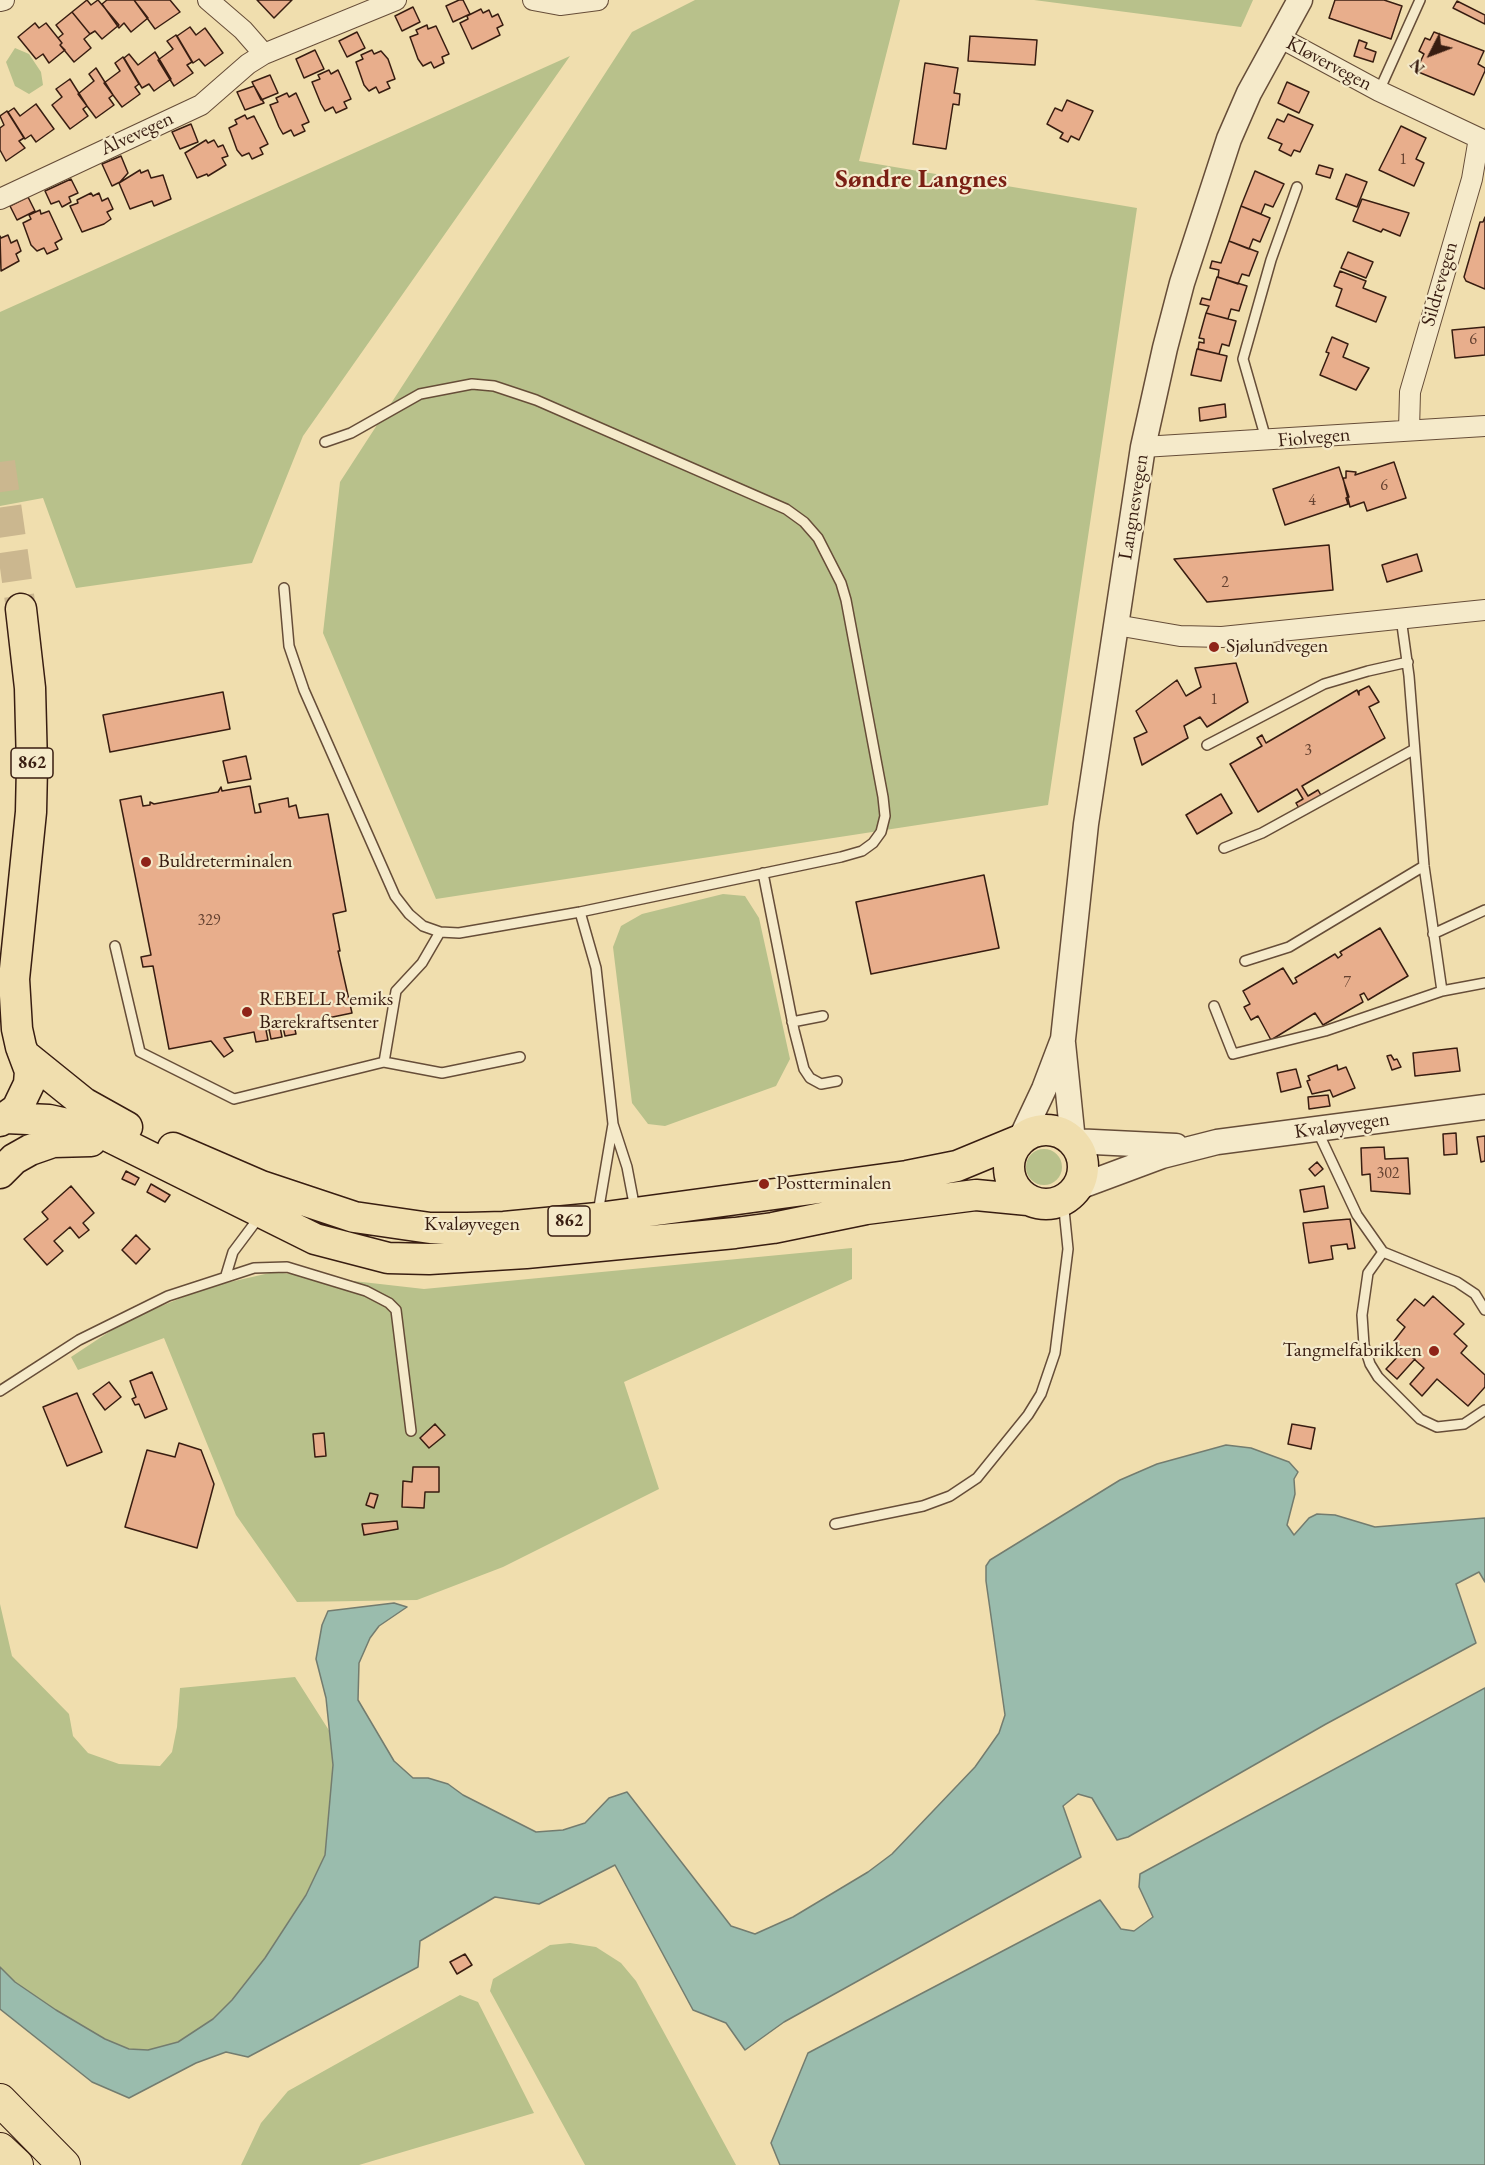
<!DOCTYPE html>
<meta charset="utf-8">
<style>
body{margin:0}
#map{position:relative;width:1485px;height:2165px;overflow:hidden;background:#f0deae;font-family:"EB Garamond",serif}
canvas{display:block}
.north{position:absolute;left:1401px;top:24px;width:60px;height:60px;-webkit-text-stroke:4px #f5eaca;paint-order:stroke;rotate:228deg;font-size:16px;font-weight:700;line-height:24px;text-align:center;color:#381d11}
.north::after{content:'';display:block;margin:auto;width:21px;height:27px;background:#381d11;clip-path:polygon(50% 0,100% 100%,50% 72%,0 100%)}
</style>
<div id="map">
<canvas width="1485" height="2165"></canvas>
<div class="north">N</div>
</div>
<script>
const context = document.querySelector('canvas').getContext('2d');
context.lineJoin = 'round';
function paint(path, color) { context.fillStyle = color; context.fill(path, 'evenodd'); }
const shape = rows => new Path2D(rows.map(r => 'M' + r).join(''));
function stroke(path, color, width, dash) { context.strokeStyle = color; context.lineWidth = width; context.lineCap = dash ? 'butt' : 'round'; context.setLineDash(dash || []); context.stroke(path); }
function label(font, color, halo, rows, align = 'center') {
  context.font = font + ' "EB Garamond",serif'; context.lineWidth = 4.5; context.setLineDash([]); context.textBaseline = 'middle'; context.strokeStyle = halo; context.fillStyle = color; for (const [text, x, y, turn = 0] of rows) {
    context.save(); context.translate(x, y); context.rotate((+turn || 0) * Math.PI / 180); context.textAlign = isNaN(turn) ? turn : align; if (halo) context.strokeText(text, 0, 0); context.fillText(text, 0, 0); context.restore();
  }
}
paint(shape([
 [695,0,900,0,859,161,1137,208,1048,805,436,899,323,633,340,482,632,32],
 [1034,0,1253,0,1241,27],
 [15,48,29,54,41,72,43,85,29,94,15,86,6,62],
 [570,56,303,436,252,563,76,588,43,498,0,506,0,312],
 [723,894,745,896,759,918,790,1059,776,1086,665,1126,648,1124,632,1103,613,947,621,926,642,914],
 '1026 1167a18 18 0 1 1 36 0a18 18 0 1 1-36 0Z',
 [852,1248,852,1279,624,1382,659,1489,503,1567,417,1600,297,1602,236,1515,164,1338,78,1370,71,1357,127,1320,208,1287,274,1272,424,1289],
 [0,1604,12,1656,69,1714,73,1736,88,1753,119,1764,160,1766,172,1752,177,1727,180,1688,295,1677,330,1732,333,1765,325,1855,306,1894,265,1958,232,2000,213,2019,178,2042,148,2050,129,2049,105,2039,56,2010,15,1982,0,1967],
 [570,1943,596,1947,621,1963,636,1981,736,2165,585,2165,490,1991,493,1979,550,1945],
 [460,1995,478,2002,534,2113,359,2165,241,2165,261,2123,288,2091]
]), '#b8c18b');
const water = shape([
 [1226,1445,1251,1448,1289,1462,1298,1472,1294,1479,1295,1494,1287,1525,1294,1535,1309,1518,1317,1514,1335,1515,1375,1527,1485,1518,1485,1582,1479,1572,1456,1584,1476,1643,1326,1724,1128,1837,1117,1840,1092,1798,1078,1794,1063,1806,1081,1857,784,2022,745,2050,726,2023,693,2010,615,1865,539,1904,495,1897,420,1941,418,1967,248,2057,226,2052,196,2063,129,2098,92,2082,0,2009,0,1967,15,1982,56,2010,105,2039,129,2049,148,2050,178,2042,213,2019,232,2000,265,1958,306,1895,325,1855,333,1765,326,1698,316,1659,322,1625,328,1611,394,1603,407,1607,379,1626,370,1638,359,1663,358,1700,394,1761,413,1778,428,1778,448,1784,463,1795,536,1832,563,1830,585,1823,609,1798,627,1792,731,1926,755,1934,793,1917,868,1872,892,1854,975,1767,999,1733,1005,1715,986,1581,986,1566,990,1560,1120,1480,1157,1464,1226,1445],
 [1485,1688,1485,2165,780,2165,771,2143,808,2053,1100,1900,1121,1929,1134,1931,1153,1917,1139,1887,1140,1874,1485,1688]
]);
paint(water, '#9abcad');
stroke(water, '#737c6f', 1.5);
const building = shape([
 [87,0,91,5,98,0,119,25,102,39,95,31,90,34,72,12,87,0],
 [107,0,134,0,148,18,131,32,124,23,119,28,102,4,107,0],
 [134,0,170,0,180,12,155,29,134,0],
 [257,0,292,0,274,18,257,0],
 [459,0,463,0,470,14,453,22,446,6,459,0],
 [1335,0,1384,0,1402,6,1391,39,1329,18,1335,0],
 [1457,1,1485,15,1485,24,1453,8,1457,1],
 [413,7,420,22,402,31,395,16,413,7],
 [481,9,483,13,489,10,492,17,498,14,503,25,497,28,500,35,472,49,460,23,468,19,467,16,481,9],
 [72,12,90,34,84,39,91,48,74,62,60,45,62,43,58,38,63,34,56,25,72,12],
 [35,23,39,28,46,23,62,43,60,45,65,50,49,63,43,54,36,59,18,37,35,23],
 [427,25,428,29,436,26,449,54,442,57,444,63,434,68,431,62,423,66,418,59,410,37,418,34,416,30,427,25],
 [190,27,196,35,205,28,223,53,205,66,199,59,193,63,177,36,190,27],
 [357,32,365,48,347,57,339,41,357,32],
 [1434,32,1484,51,1478,64,1485,68,1485,71,1474,95,1416,71,1424,54,1419,51,1425,38,1430,40,1434,32],
 [176,35,192,62,187,65,193,73,174,86,158,60,173,49,167,41,176,35],
 [970,36,1037,40,1035,65,968,61,970,36],
 [1359,40,1367,43,1365,48,1376,52,1373,62,1354,56,1359,40],
 [315,50,324,69,304,78,296,59,315,50],
 [372,50,374,54,381,51,388,59,395,79,387,82,390,88,379,93,376,87,369,91,364,85,356,62,363,59,361,55,372,50],
 [155,52,171,79,154,91,149,84,142,88,124,58,129,54,138,65,155,52],
 [123,57,139,84,135,87,140,94,122,107,104,83,120,71,115,63,123,57],
 [925,63,958,68,954,93,960,94,959,105,953,104,946,149,913,144,925,63],
 [96,68,113,95,109,98,114,105,96,118,78,94,94,81,89,74,96,68],
 [329,70,331,74,338,70,351,99,344,102,347,108,336,113,333,107,325,111,321,104,312,82,320,79,318,75,329,70],
 [270,75,278,93,261,100,252,82,270,75],
 [70,79,87,106,83,109,88,116,70,129,52,105,62,97,56,89,70,79],
 [1287,82,1309,92,1299,113,1278,103,1287,82],
 [254,86,264,103,245,110,237,92,254,86],
 [287,93,289,97,296,93,309,122,302,125,305,131,294,136,291,130,283,134,279,127,270,105,278,102,276,98,287,93],
 [1067,100,1093,111,1079,140,1071,136,1068,142,1060,138,1063,133,1047,124,1055,108,1062,111,1067,100],
 [36,104,54,129,36,142,31,135,25,139,8,112,14,108,20,116,36,104],
 [7,111,24,138,19,141,25,148,6,161,0,150,0,128,4,125,0,116,7,111],
 [1288,114,1313,125,1300,152,1294,150,1291,156,1279,150,1282,144,1268,138,1277,119,1284,122,1288,114],
 [245,115,247,119,254,116,268,144,260,148,263,154,252,159,249,153,242,156,237,150,229,128,237,124,235,120,245,115],
 [191,124,198,142,180,149,172,132,191,124],
 [1401,126,1426,138,1416,159,1424,163,1414,186,1379,170,1401,126],
 [206,140,208,143,214,140,218,147,223,145,228,156,222,158,226,165,208,176,207,174,197,178,185,153,206,140],
 [121,156,128,173,120,182,112,186,102,164,121,156],
 [1319,165,1333,169,1330,178,1316,174,1319,165],
 [140,170,141,173,148,170,151,178,163,175,171,199,154,206,152,201,130,209,119,183,140,170],
 [1255,171,1284,184,1273,207,1265,204,1261,214,1241,206,1255,171],
 [1346,174,1367,182,1357,207,1336,199,1346,174],
 [71,179,78,193,69,197,71,202,62,207,59,201,51,204,45,191,71,179],
 [91,193,93,196,99,193,102,201,108,198,113,209,107,212,111,219,104,224,82,232,70,206,78,203,77,200,91,193],
 [28,197,35,211,17,220,10,206,28,197],
 [1362,199,1409,213,1400,236,1383,229,1381,232,1353,221,1362,199],
 [1241,206,1270,218,1260,242,1253,239,1249,249,1229,241,1241,206],
 [40,210,41,214,49,211,62,239,55,243,58,249,47,254,44,248,37,251,31,245,23,223,31,219,29,215,40,210],
 [1485,217,1485,289,1466,281,1464,277,1480,222,1483,222,1485,217],
 [8,235,11,243,17,240,21,251,16,254,19,261,1,271,0,236,1,238,8,235],
 [1229,241,1258,252,1249,276,1242,274,1238,284,1218,277,1219,270,1210,268,1212,261,1221,263,1229,241],
 [1348,252,1373,262,1366,278,1341,268,1348,252],
 [1340,271,1366,281,1363,288,1386,297,1376,322,1336,306,1342,289,1334,286,1340,271],
 [1217,277,1247,286,1239,311,1231,309,1228,319,1206,313,1209,306,1200,304,1202,298,1210,300,1217,277],
 [1206,313,1236,321,1229,346,1222,344,1219,354,1198,349,1199,342,1204,343,1204,339,1199,338,1206,313],
 [1485,327,1485,355,1455,358,1452,330,1485,327],
 [1332,337,1348,344,1343,357,1369,368,1356,390,1320,375,1329,353,1326,352,1332,337],
 [1197,349,1227,356,1221,381,1191,375,1197,349],
 [1225,404,1226,417,1200,421,1199,408,1225,404],
 [1394,462,1406,498,1367,511,1364,502,1350,507,1343,478,1346,478,1346,471,1356,472,1355,475,1394,462],
 [1339,467,1349,497,1346,498,1348,504,1285,525,1273,489,1339,467],
 [1329,545,1333,590,1207,602,1174,559,1329,545],
 [1417,554,1422,571,1387,582,1382,565,1417,554],
 [1236,663,1248,702,1207,727,1200,717,1184,726,1188,738,1142,765,1134,738,1147,732,1136,711,1177,680,1186,696,1201,687,1195,668,1236,663],
 [1369,686,1379,702,1369,707,1385,738,1302,786,1308,796,1318,790,1322,797,1300,810,1296,803,1303,799,1297,789,1258,812,1230,764,1262,746,1257,738,1262,735,1266,743,1357,690,1359,695,1359,691,1369,686],
 [223,692,230,729,110,752,103,715,223,692],
 [246,756,251,779,228,783,223,761,246,756],
 [250,786,255,813,261,812,259,804,288,798,289,807,296,805,299,818,328,814,346,911,333,914,340,951,338,951,352,1013,294,1025,296,1034,285,1036,283,1027,280,1027,282,1037,271,1039,269,1029,266,1030,268,1040,256,1042,254,1032,224,1038,233,1051,224,1057,211,1041,169,1049,153,966,143,967,141,957,151,955,120,800,141,796,143,806,150,805,150,802,154,804,218,792,221,787,222,791,250,786],
 [1221,794,1232,813,1197,834,1186,815,1221,794],
 [984,875,999,948,871,974,856,902,984,875],
 [1380,928,1408,976,1368,1000,1364,993,1360,995,1363,1002,1323,1025,1315,1013,1271,1040,1258,1016,1251,1020,1244,1007,1250,1004,1243,991,1283,968,1293,984,1297,982,1295,978,1335,954,1338,958,1342,955,1340,952,1380,928],
 [1457,1048,1460,1071,1415,1076,1413,1053,1457,1048],
 [1391,1055,1394,1060,1397,1059,1401,1067,1392,1070,1387,1056,1391,1055],
 [1337,1065,1338,1070,1346,1067,1355,1088,1333,1097,1330,1090,1312,1094,1307,1081,1310,1080,1308,1076,1337,1065],
 [1296,1069,1301,1087,1281,1092,1277,1073,1296,1069],
 [1328,1095,1330,1106,1309,1109,1308,1097,1328,1095],
 [1456,1133,1457,1154,1444,1155,1443,1134,1456,1133],
 [1485,1136,1485,1161,1481,1162,1477,1137,1485,1136],
 [1384,1147,1385,1159,1408,1158,1410,1194,1371,1191,1370,1174,1362,1175,1361,1148,1384,1147],
 [1317,1162,1323,1169,1315,1176,1309,1169,1317,1162],
 [126,1171,139,1178,135,1185,122,1179,126,1171],
 [151,1184,170,1195,165,1202,147,1192,151,1184],
 [71,1186,94,1213,83,1223,89,1230,79,1238,70,1227,54,1241,63,1251,47,1265,24,1239,48,1219,42,1212,71,1186],
 [1324,1186,1328,1208,1304,1212,1300,1190,1324,1186],
 [1350,1219,1355,1248,1348,1249,1347,1244,1331,1246,1333,1259,1309,1263,1303,1223,1350,1219],
 [136,1235,150,1249,136,1264,122,1250,136,1235],
 [1433,1296,1464,1324,1454,1334,1467,1346,1461,1353,1485,1375,1485,1387,1468,1406,1437,1379,1422,1396,1410,1384,1424,1368,1394,1341,1405,1327,1397,1320,1415,1299,1424,1306,1433,1296],
 [1404,1350,1415,1359,1397,1379,1386,1369,1404,1350],
 [152,1372,167,1409,145,1418,139,1404,135,1405,132,1399,136,1397,130,1381,152,1372],
 [109,1382,121,1397,105,1410,93,1394,109,1382],
 [77,1393,102,1452,67,1466,43,1407,77,1393],
 [435,1424,445,1435,429,1448,420,1438,435,1424],
 [1292,1424,1315,1428,1311,1449,1288,1444,1292,1424],
 [324,1433,326,1456,315,1457,313,1434,324,1433],
 [179,1443,201,1450,214,1484,197,1548,125,1527,147,1450,175,1457,179,1443],
 [413,1467,439,1467,439,1492,425,1492,424,1508,402,1507,403,1481,412,1482,413,1467],
 [370,1493,378,1495,374,1508,366,1505,370,1493],
 [397,1521,398,1529,364,1535,362,1524,397,1521],
 [465,1954,472,1965,457,1974,450,1962,465,1954]
]);
paint(building, '#e8ae8c');
stroke(building, '#381d11', 1.5);
stroke(shape([
 [0,462,21,609]
]), '#cbb78f', 30, [30, 15]);
const service = shape([
 [1379,91,1420,0],
 [1266,439,1243,359,1271,260,1297,187],
 [284,588,289,646,304,690,395,896,409,914,423,926,440,932,459,933,580,912,841,857,862,851,873,843,881,832,885,816,883,797,846,600,841,583,818,538,804,522,786,509,536,400,494,386,472,384,420,394,351,433,325,442],
 [1401,618,1409,676,1424,866,1442,991],
 [1207,745,1324,684,1368,671,1408,662],
 [1224,848,1262,833,1413,750],
 [763,873,794,1030,804,1069,810,1078,821,1084,837,1081],
 [580,912,596,968,613,1124,627,1167,635,1209],
 [1433,934,1485,910],
 [115,946,140,1052,234,1099,384,1062,396,991,422,963,440,932],
 [1245,961,1289,947,1424,866],
 [1214,1006,1233,1054,1325,1031,1442,991,1485,983],
 [792,1022,823,1016],
 [384,1062,442,1073,520,1057],
 [1317,1130,1357,1215,1383,1252,1457,1282,1475,1294,1485,1310],
 [598,1213,613,1124],
 [1383,1252,1368,1273,1362,1315,1364,1345,1370,1364,1378,1377,1420,1419,1437,1427,1464,1424,1485,1410],
 [226,1275,233,1252,260,1216],
 [0,1391,79,1340,168,1296,254,1268,287,1267,366,1291,389,1303,396,1310,411,1431],
 [835,1524,923,1506,950,1496,977,1478,1028,1415,1041,1394,1055,1353,1068,1249,1063,1200]
]);
const minor = shape([
 [208,0,243,30,264,54],
 [533,0,560,5,598,0],
 [0,1,4,0],
 [1279,37,1379,91,1485,141],
 [0,199,201,105,248,64,264,54,396,0],
 [1409,430,1410,392,1472,179,1479,138],
 [1143,447,1485,426],
 [1116,625,1180,636,1222,637,1485,610]
]);
const tertiary = shape([
 [1063,1043,1073,1141,1176,1146],
 [1020,1140,1044,1089,1063,1039,1086,824,1143,447,1165,348,1182,283,1229,139,1249,93,1300,0],
 [1076,1188,1162,1156,1217,1142,1485,1107]
]);
const primary = shape([
 [21,1047,17,1029,14,979,31,812,32,766,30,688,21,609],
 [27,1057,84,1103,127,1127],
 [6,1118,49,1120,98,1131,315,1239,388,1258,429,1259,526,1253,735,1233,773,1228,866,1209,976,1195,1028,1200],
 [0,1121,17,1109,29,1084,30,1071,21,1047],
 '1009 1167a37 37 0 1 1 74 0a37 37 0 1 1-74 0Z',
 [173,1148,261,1186,354,1217,430,1228,467,1228,504,1227,598,1218,907,1176,957,1166,1020,1140],
 [0,1173,14,1159,30,1150,53,1142,91,1141]
]);
const trunk = shape([
 [0,2100,64,2165],
 [0,2149,17,2165]
]);
stroke(service, '#664d38', 12);
stroke(minor, '#664d38', 22);
stroke(tertiary, '#664d38', 27);
stroke(primary, '#381d11', 33);
stroke(trunk, '#381d11', 34);
stroke(service, '#f5eaca', 9);
stroke(minor, '#f5eaca', 20);
stroke(tertiary, '#f5eaca', 24);
stroke(primary, '#f0deae', 30);
stroke(trunk, '#f0deae', 32);
for (const [x, y, r, color] of [
 [1214,647,6,"#8f2418"],
 [146,862,6,"#8f2418"],
 [247,1012,6,"#8f2418"],
 [764,1184,6,"#8f2418"],
 [1434,1351,6,"#8f2418"]
]) { const dot = new Path2D(); dot.arc(x, y, r, 0, 2 * Math.PI); context.fillStyle = color; context.fill(dot); stroke(dot, '#f5eaca', 2); }
label('16px', '#644130', null, [
 ["1",1403,160],
 ["6",1473,340],
 ["6",1384,486],
 ["4",1312,501],
 ["2",1225,583],
 ["1",1214,700],
 ["3",1308,751],
 ["329",209,921],
 ["7",1347,983],
 ["302",1388,1174]
]);
for (const [x, y, w] of [
 [32,763,42],
 [569,1221,42]
]) { const box = new Path2D(); box.roundRect(x - w / 2, y - 15, w, 30, 4.5); context.fillStyle = '#f5eaca'; context.fill(box); stroke(box, '#381d11', 1.5); }
label('bold 18px', '#381d11', null, [
 ["862",32,763],
 ["862",569,1221]
]);
label('20px', '#381d11', '#f5eaca', [
 ["Kløvervegen",1329,64,28],
 ["Alvevegen",137,134,-25],
 ["Sildrevegen",1440,284,-74],
 ["Fiolvegen",1314,438,-5],
 ["Langnesvegen",1134,507,-81],
 ["Kvaløyvegen",1342,1126,-8],
 ["Kvaløyvegen",472,1225]
]);
label('20px', '#381d11', '#f5eaca', [
 ["Sjølundvegen",1226,647],
 ["Buldreterminalen",158,862],
 ["REBELL Remiks",259,1000],
 ["Bærekraftsenter",259,1023],
 ["Postterminalen",776,1184],
 ["Tangmelfabrikken",1422,1351,"right"]
], 'left');
label('bold 26px', '#7a1f14', '#f5eaca', [
 ["Søndre Langnes",921,180]
]);
</script>
